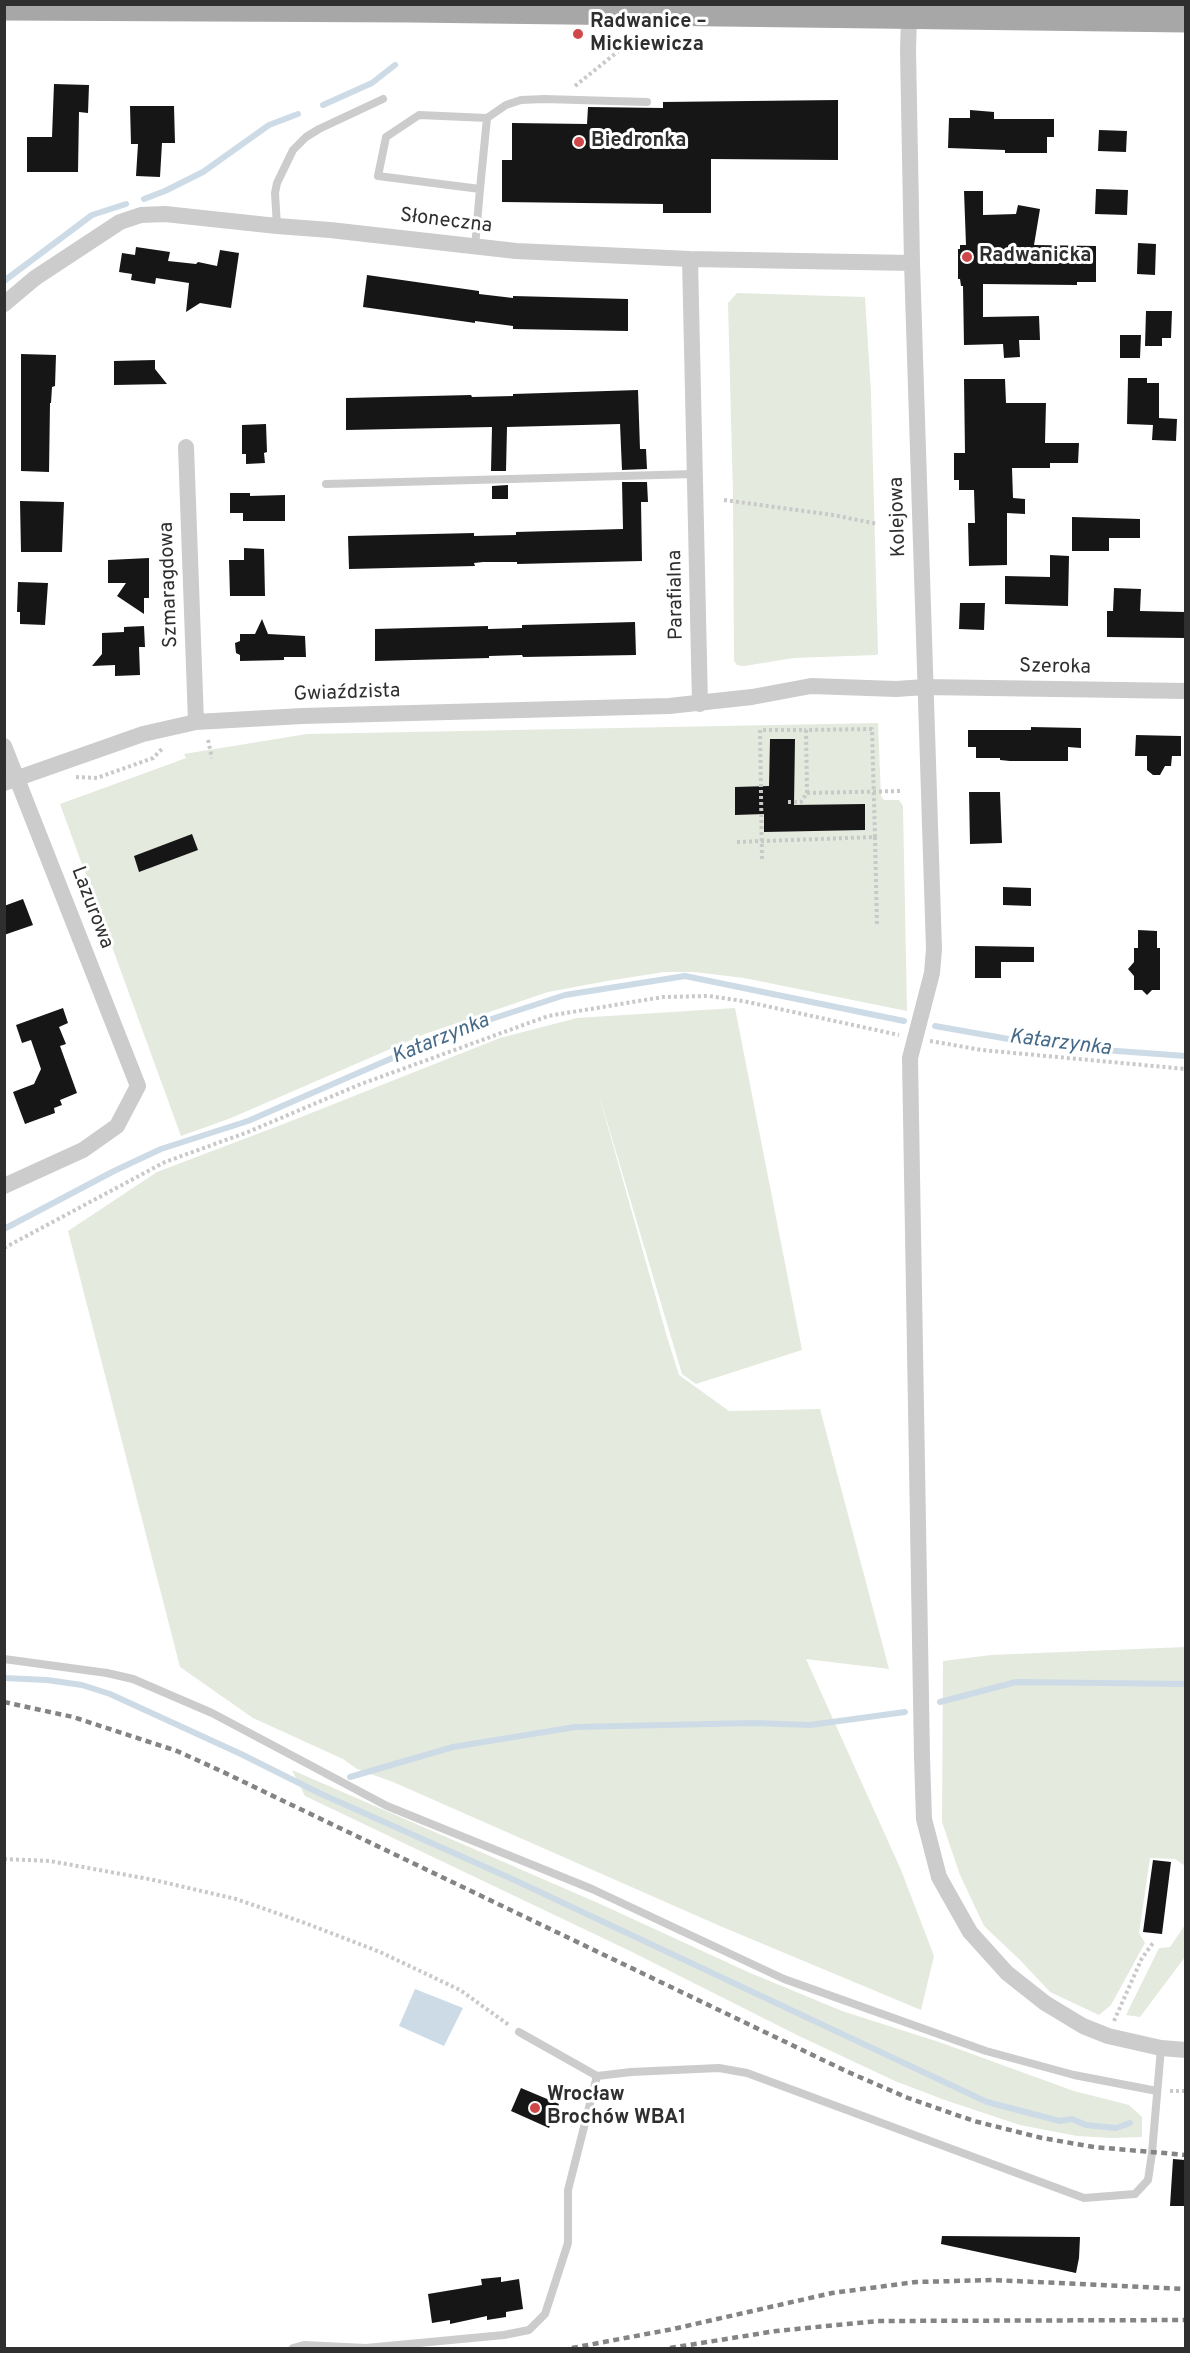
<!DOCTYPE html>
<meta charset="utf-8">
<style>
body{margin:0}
#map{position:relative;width:1190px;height:2353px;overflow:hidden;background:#fff;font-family:Overpass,sans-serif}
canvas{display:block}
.frame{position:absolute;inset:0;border:6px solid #2f2f2f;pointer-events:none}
</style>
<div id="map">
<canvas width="1190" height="2353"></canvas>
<div class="frame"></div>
</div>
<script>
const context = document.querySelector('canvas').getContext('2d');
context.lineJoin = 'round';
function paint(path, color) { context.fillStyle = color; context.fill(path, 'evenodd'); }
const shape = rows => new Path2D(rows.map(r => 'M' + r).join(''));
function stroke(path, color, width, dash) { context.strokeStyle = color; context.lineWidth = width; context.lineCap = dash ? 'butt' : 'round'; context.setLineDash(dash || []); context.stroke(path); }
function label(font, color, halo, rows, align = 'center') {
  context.font = font + ' Overpass,sans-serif'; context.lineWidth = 6; context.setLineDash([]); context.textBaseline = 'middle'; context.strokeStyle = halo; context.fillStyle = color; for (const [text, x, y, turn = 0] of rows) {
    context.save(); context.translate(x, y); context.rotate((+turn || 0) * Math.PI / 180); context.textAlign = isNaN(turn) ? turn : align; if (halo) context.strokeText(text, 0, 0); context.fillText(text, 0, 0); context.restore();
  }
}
paint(shape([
 [737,293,865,297,871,393,878,654,876,655,794,658,744,666,737,665,734,661,733,495,728,303],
 [878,723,881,796,884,800,899,800,903,806,907,1011,744,978,694,972,664,972,607,981,548,992,425,1034,231,1118,181,1136,60,804,170,764,186,758,184,754,307,734],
 [735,1008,802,1350,696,1384,682,1374,597,1088,667,1337,679,1375,729,1411,820,1409,889,1669,806,1659,901,1870,934,1956,921,2010,720,1926,393,1782,357,1769,343,1759,253,1718,180,1667,68,1231,157,1172,286,1123,500,1038,577,1018],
 [1185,1647,1185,1866,1175,1859,1150,1858,1139,1933,1145,1943,1111,2005,1099,2015,1050,1992,1020,1960,984,1926,960,1875,942,1822,943,1661,991,1655],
 [292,1770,598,1903,748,1972,842,2011,939,2042,1074,2091,1129,2105,1142,2117,1142,2137,1112,2138,1077,2136,1020,2125,942,2099,895,2081,799,2036,630,1951,305,1796],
 [1185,1925,1185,1957,1140,2017,1126,2015,1159,1948,1170,1947]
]), '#e4eade');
paint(shape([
 [415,1989,463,2008,444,2046,399,2026]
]), '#cddbe7');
stroke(shape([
 [323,105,372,83,395,65],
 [144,199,165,191,203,172,269,125,298,114],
 [4,281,92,215,126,204],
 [935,1026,1048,1046,1186,1056],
 [4,1229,114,1171,161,1149,248,1121,413,1049,473,1025,565,995,685,976,904,1021],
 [4,1678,47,1680,82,1685,110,1694,241,1754,319,1793,510,1878,987,2102,1060,2121,1072,2119,1086,2125,1116,2128,1130,2123],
 [940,1702,1016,1682,1186,1684],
 [350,1777,453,1747,575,1727,753,1723,810,1725,905,1712]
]), '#cddbe7', 6);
paint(shape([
 [54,84,89,85,88,113,79,112,78,172,27,172,27,137,52,137],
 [838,100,838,160,711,159,711,213,663,213,663,204,502,202,502,160,512,160,512,123,587,124,588,107,663,108,663,102],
 [130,106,174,106,175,143,162,143,160,177,136,176,138,144,131,144],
 [970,110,994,112,994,119,1054,119,1054,137,1047,137,1047,153,1005,153,1005,150,948,148,949,118,970,118],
 [1099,130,1127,131,1126,152,1098,151],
 [1096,189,1128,190,1127,215,1095,214],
 [964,191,983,191,983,215,1016,214,1018,205,1040,209,1034,245,1096,246,1096,282,1077,282,1077,285,983,284,983,317,1039,316,1040,340,1019,340,1020,357,1004,358,1003,344,964,345,963,286,961,286,960,279,958,279,958,249,960,249,960,245,966,245],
 [1138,243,1156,244,1155,275,1137,274],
 [136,247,170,252,168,261,196,264,198,262,217,266,220,250,239,253,231,308,200,303,186,312,189,283,156,278,155,284,131,280,132,274,119,272,122,253,135,255],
 [367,275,479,291,479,294,513,298,513,296,628,299,628,331,513,329,513,326,475,321,475,323,363,307],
 [1146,311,1172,311,1171,338,1162,338,1162,346,1145,346],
 [1120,335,1141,335,1140,358,1120,358],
 [21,354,56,355,55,386,52,387,51,403,50,403,49,472,21,471],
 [155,360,155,369,167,384,114,385,114,361],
 [1128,378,1147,378,1147,383,1159,383,1159,418,1177,419,1176,441,1152,440,1153,425,1127,424],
 [964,379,1005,379,1006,403,1046,403,1045,443,1079,443,1078,463,1050,463,1050,468,1012,468,1013,498,1025,499,1025,514,1007,513,1007,565,969,566,968,523,975,523,974,490,959,490,959,480,954,480,954,453,965,453],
 [638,390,640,449,646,449,647,469,622,470,620,424,507,427,506,471,491,471,492,427,346,430,346,398,471,395,472,397,513,396,513,394],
 [266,424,267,452,264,453,265,463,246,464,246,454,242,454,242,425],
 [622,482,647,482,648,502,641,502,642,561,517,564,517,562,483,562,474,563,475,566,349,569,348,536,474,533,474,536,516,535,516,532,623,529],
 [508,485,508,499,492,499,492,486],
 [230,493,250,493,250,496,285,495,285,521,243,521,243,513,230,513],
 [20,501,64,502,62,552,21,552],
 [1072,517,1140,519,1140,538,1109,538,1109,551,1072,551],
 [244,548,264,549,265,596,230,596,229,560,244,560],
 [1050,555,1069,556,1068,606,1005,604,1005,576,1050,577],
 [149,558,149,598,144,598,144,614,117,596,126,583,108,583,108,560],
 [18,582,48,583,45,625,20,624,20,612,17,612],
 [1114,588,1141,589,1140,611,1185,612,1185,638,1107,637,1107,611,1113,611],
 [960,603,985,603,984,630,959,629],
 [262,619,268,634,305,636,306,657,284,657,284,660,240,661,240,655,236,653,235,643,240,641,240,634,255,634],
 [635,622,636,655,523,657,522,655,489,656,489,658,375,661,375,629,488,626,488,629,522,628,522,625],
 [144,626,145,647,139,647,140,675,115,676,115,665,92,666,102,654,102,633,124,632,124,627],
 [1031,727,1081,728,1081,748,1068,747,1068,761,1010,761,1000,760,1000,758,976,758,976,747,968,747,968,730,1031,730],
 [1136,735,1181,736,1181,756,1172,756,1171,766,1165,766,1160,775,1153,775,1147,770,1147,756,1135,756],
 [770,739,795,739,794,805,865,804,865,830,764,832,764,814,735,815,735,787,769,786],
 [969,792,1000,792,1002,843,970,844],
 [192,834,198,850,139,872,134,856],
 [1003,887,1031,888,1031,906,1003,905],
 [23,899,33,925,4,935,4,906],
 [1138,930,1157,931,1157,948,1160,948,1160,990,1152,990,1147,995,1142,990,1134,990,1134,976,1128,969,1134,962,1134,948,1138,948],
 [975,946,1034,947,1034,962,1001,962,1001,978,975,978],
 [63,1008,68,1023,59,1027,66,1044,60,1046,77,1093,60,1100,62,1105,54,1108,55,1113,25,1124,13,1092,34,1084,41,1069,31,1040,22,1043,16,1025],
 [1153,1860,1171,1862,1162,1934,1143,1932],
 [521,2088,559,2104,549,2128,511,2111],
 [1173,2159,1185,2160,1185,2206,1170,2206],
 [942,2236,1080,2237,1079,2258,1076,2273,941,2244],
 [501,2277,501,2282,519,2279,523,2309,506,2312,506,2317,487,2320,487,2316,450,2324,450,2320,432,2323,428,2294,482,2285,481,2279]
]), '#161616');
stroke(shape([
 [575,86,621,49],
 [724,500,833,515,878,524],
 [208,740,212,758],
 [76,777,97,778,153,758,162,749],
 [807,793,900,791],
 [875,837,877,926],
 [737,842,875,837,872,729,806,730,807,793,801,802,788,802],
 [762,859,760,730,806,730],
 [930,1041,982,1050,1186,1069],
 [4,1248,165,1162,248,1132,361,1084,548,1016,663,997,709,996,743,1001,899,1035],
 [4,1859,50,1861,154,1880,236,1899,305,1923,380,1952,460,1990,509,2025],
 [1114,2021,1142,1958,1153,1943],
 [1170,2091,1186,2091]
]), '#c9c9c9', 4, [3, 3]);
stroke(shape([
 [487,118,506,105,521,100,544,99,647,102],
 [277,226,275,193,277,183,293,150,306,137,319,129,383,99],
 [475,247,480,189,487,118,419,115,386,137,378,176,480,189],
 [326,484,695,474],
 [4,1659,107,1673,133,1679,212,1713,387,1806,592,1889,784,1979,986,2051,1074,2075,1157,2091],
 [519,2032,597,2076,631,2072,719,2068,747,2073,1084,2198,1135,2194,1148,2180,1152,2153,1161,2048],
 [293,2348,304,2345,366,2348,504,2335,529,2330,545,2314,568,2243,568,2190,597,2076]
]), '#ccc', 8);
stroke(shape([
 [909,16,908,50,912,263,934,949,932,973,910,1058,922,1757,924,1819,939,1877,970,1932,1007,1973,1045,2003,1083,2026,1108,2036,1161,2048,1186,2050],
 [690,259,700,704],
 [4,304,35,278,120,222,141,215,165,214,277,226,330,230,516,251,690,259,912,263],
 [186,447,196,722],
 [4,746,138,1086,117,1126,83,1150,4,1186],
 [4,783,143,734,196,722,302,716,669,706,752,697,811,686,896,689,925,687,1186,691]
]), '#ccc', 16);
stroke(shape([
 [4,7,410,9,1186,19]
]), '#a7a7a7', 27);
stroke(shape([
 [4,1702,73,1717,177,1751,221,1771,848,2072,908,2098,974,2121,1042,2138,1094,2147,1186,2155],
 [572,2348,673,2329,832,2293,916,2282,993,2280,1186,2289],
 [670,2348,776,2331,878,2321,1186,2320]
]), '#848484', 4.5, [6, 4.5]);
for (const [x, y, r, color] of [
 [578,34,6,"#d04749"],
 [579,142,6,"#d04749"],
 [967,257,6,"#d04749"],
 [535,2108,6,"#d04749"]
]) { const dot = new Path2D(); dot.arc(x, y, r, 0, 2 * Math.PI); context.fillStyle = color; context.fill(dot); stroke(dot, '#fff', 2); }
label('bold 20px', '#2f2f2f', '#fff', [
 ["Radwanice –",590,23],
 ["Mickiewicza",590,46],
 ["Biedronka",591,142],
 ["Radwanicka",979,257],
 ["Wrocław",547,2096],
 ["Brochów WBA1",547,2119]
], 'left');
label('20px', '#2f2f2f', '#fff', [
 ["Słoneczna",446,222,7],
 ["Kolejowa",899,517,-92],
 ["Szmaragdowa",170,585,-92],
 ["Parafialna",677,595,-91],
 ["Szeroka",1055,668,1],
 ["Gwiaździsta",347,694,-2],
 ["Lazurowa",91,908,69]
]);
label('italic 21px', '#466a87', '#fff', [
 ["Katarzynka",441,1040,-22],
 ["Katarzynka",1060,1044,7]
]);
</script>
